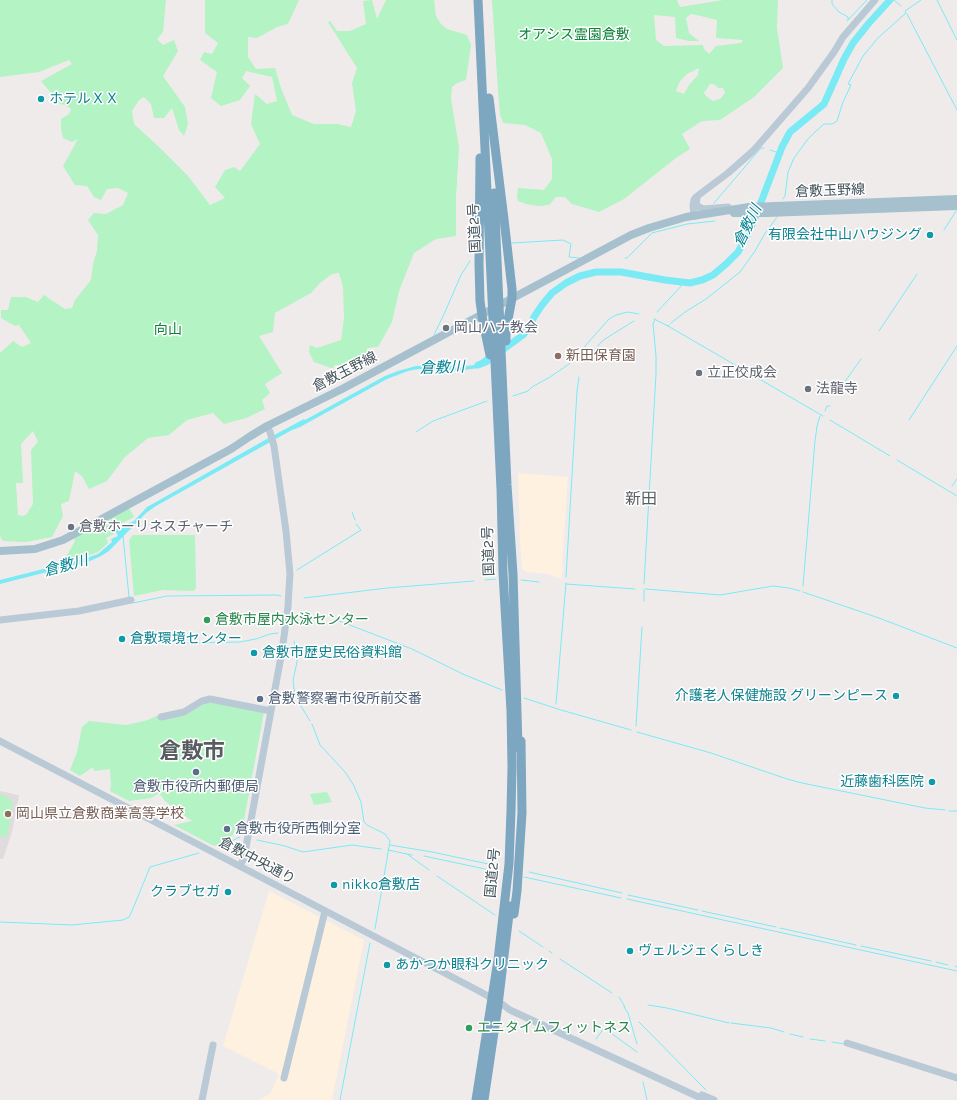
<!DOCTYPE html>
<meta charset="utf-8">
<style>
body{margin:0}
canvas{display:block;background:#efebeb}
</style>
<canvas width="957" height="1100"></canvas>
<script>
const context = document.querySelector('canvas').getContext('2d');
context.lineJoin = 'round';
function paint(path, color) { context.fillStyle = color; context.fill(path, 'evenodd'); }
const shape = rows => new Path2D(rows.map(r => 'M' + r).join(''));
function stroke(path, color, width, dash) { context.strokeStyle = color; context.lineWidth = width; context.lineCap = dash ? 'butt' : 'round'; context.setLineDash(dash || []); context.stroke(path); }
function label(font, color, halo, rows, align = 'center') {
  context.font = font + ' Karla,"Noto Sans JP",sans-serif'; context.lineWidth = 3; context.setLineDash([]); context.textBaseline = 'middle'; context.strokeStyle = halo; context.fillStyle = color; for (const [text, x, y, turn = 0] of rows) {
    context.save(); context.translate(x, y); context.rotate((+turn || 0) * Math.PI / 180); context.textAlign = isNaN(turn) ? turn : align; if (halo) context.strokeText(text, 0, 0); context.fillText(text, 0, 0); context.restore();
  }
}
paint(shape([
 [518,473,568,477,562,566,559,566,555,560,559,566,563,567,561,579,548,574,527,572,523,570,522,568,520,542],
 [269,891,364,940,332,1100,259,1100,270,1094,279,1074,223,1046]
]), '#fef1e0');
paint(shape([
 [0,791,18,795,19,796,12,832,3,859,0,859]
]), '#e0dcdd');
paint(shape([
 [0,0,166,0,163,32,157,39,163,45,174,40,178,51,163,76,185,107,188,124,184,136,179,130,172,108,164,118,154,118,151,104,144,97,139,100,132,111,134,124,157,145,188,176,210,205,225,198,215,187,225,170,234,167,240,171,260,144,251,124,255,94,267,104,277,101,272,77,246,71,242,78,250,86,240,100,221,106,211,98,217,72,200,60,204,52,212,54,218,43,205,33,205,0,299,0,288,24,277,27,257,38,248,37,248,57,256,69,275,68,281,88,292,115,314,124,337,124,351,127,356,111,352,83,357,68,328,22,330,21,337,31,350,31,366,24,363,1,372,0,377,19,386,0,434,0,436,16,441,24,447,29,467,35,471,45,466,80,457,83,452,87,451,99,459,147,456,197,456,236,436,239,414,253,399,291,392,322,378,347,367,348,368,355,355,367,352,365,335,365,333,368,331,368,314,362,309,352,310,345,317,348,341,340,344,318,343,287,339,273,332,274,320,283,311,293,275,313,273,332,259,336,282,373,265,384,270,393,262,400,265,409,246,418,224,424,213,413,187,420,169,435,148,438,125,457,107,481,89,489,82,476,75,471,69,501,61,504,63,516,52,537,26,542,3,541,0,536,0,353,13,341,22,347,31,343,19,325,15,326,1,318,1,310,8,310,11,297,26,297,38,302,44,295,65,309,72,308,75,300,91,280,93,264,97,251,98,235,88,220,94,213,106,214,123,205,128,193,118,188,107,189,101,200,94,197,87,186,75,185,63,166,78,139,72,142,63,138,61,129,61,119,69,114,71,109,66,105,60,104,41,81,72,64,69,60,39,72,0,77],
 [33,431,38,442,31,450,33,504,26,515,22,516,18,515,16,483,23,483,21,444],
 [492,0,677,0,680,7,723,0,778,0,777,28,783,68,754,97,720,120,702,121,682,134,690,149,676,158,624,199,599,212,572,204,565,197,556,197,549,205,538,206,526,204,518,201,517,196,518,188,544,190,552,179,552,159,541,133,525,125,503,123,500,114,498,91],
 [691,14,701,16,717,20,716,38,743,40,741,43,716,46,709,54,704,49,703,45,664,46,656,40,654,15,675,17,676,38,689,41,699,41,689,33,686,18],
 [699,68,698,75,689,85,684,94,676,91,680,81,687,74],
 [710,84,714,84,718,88,723,88,725,93,720,99,713,101,707,97,704,93],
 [129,508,134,517,111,529,114,534,106,538,108,543,98,552,90,555,63,562,74,543,75,537],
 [133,535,195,535,196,588,194,591,163,590,134,596,129,540],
 [206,703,214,703,264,712,244,820,237,822,233,835,221,843,214,846,174,825,192,821,165,801,159,793,151,798,129,801,110,791,111,786,110,769,94,771,93,767,80,776,70,770,77,752,82,727,89,721,126,725,148,720,156,716,168,718,186,715],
 [327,792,332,802,314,805,310,794],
 [0,794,7,797,13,803,7,837,0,836]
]), '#b3f3c4');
paint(shape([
 [487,355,487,364,479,368,456,371,439,369,418,369,408,371,387,379,300,427,292,430,281,436,156,506,146,513,109,551,101,556,90,561,0,584,0,580,87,558,98,554,112,542,111,539,118,536,115,530,134,521,147,507,156,502,265,440,304,419,305,420,385,376,398,371,416,366,440,365,457,367,475,365]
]), '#7aeaf5');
stroke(shape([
 [832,0,832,4,839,12,848,17,848,19],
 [894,0,901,6],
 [937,0,957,40],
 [907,14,957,110],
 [847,21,867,0],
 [770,150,779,153],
 [783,199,785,196,788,172,794,158,808,139,815,132,824,124,832,124,837,121,843,102,851,85,848,84,863,56,878,38,898,20,906,13,905,11,921,0],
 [714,203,761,148,764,148],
 [944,230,956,211],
 [512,243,563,240,571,244,569,257,579,258],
 [625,258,627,258,652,233,687,224,715,221],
 [657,312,684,283],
 [654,319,668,326,669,325],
 [671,323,685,312,706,299,740,272,755,251,764,235,777,217],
 [668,326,823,416],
 [879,331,917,274],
 [434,335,445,312,461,275,470,261],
 [592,354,601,342,605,339,634,321],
 [844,383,861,359],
 [513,396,528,391,532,387,550,377,569,364,572,359,578,354,609,319,616,315,628,312,639,314],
 [825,411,827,406,830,406],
 [830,420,890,456],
 [909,420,957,346],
 [416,432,433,421,487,401],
 [897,460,957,496],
 [952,486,957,479],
 [352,512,355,520],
 [123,536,129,597],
 [297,570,361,530,356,524],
 [566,577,577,391,579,377],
 [485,580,496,579],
 [521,580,539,582],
 [566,584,635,589],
 [644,584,656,374,656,356,653,324,655,319],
 [803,586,815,441,817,426,820,416],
 [645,589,720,595,773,586,789,588,800,591],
 [803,592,879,618,957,648],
 [304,598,387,588,474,581],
 [644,601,644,590],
 [133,603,167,596,277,595,281,596],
 [334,619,412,649,465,675,502,690],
 [294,641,297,655,297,662,293,680,295,697],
 [188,643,240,642,256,639,270,634,278,633],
 [524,698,561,710,631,730],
 [298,701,310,721],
 [556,704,566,583],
 [312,724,320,745,345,772,353,784,361,802,364,822,367,825,385,834,390,841,375,929],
 [636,726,642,627],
 [637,732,711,753,787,779,802,783,925,808,945,810],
 [949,811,957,811],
 [257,840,285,846,303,852,352,845,381,849],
 [390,845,432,852,498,866],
 [219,847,240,837],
 [388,850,407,854,429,870],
 [408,854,412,855],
 [424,856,499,872],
 [529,872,622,893],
 [437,876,495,915],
 [524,877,621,898],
 [628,895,698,910],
 [627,899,957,971],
 [702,911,776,927],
 [0,922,72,925,123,920,129,917,132,911,150,867,199,853],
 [780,928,856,945],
 [519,931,543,947],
 [861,946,931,961],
 [549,951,552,953],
 [560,959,612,993],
 [936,962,948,965],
 [955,966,957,967],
 [619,997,625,1007],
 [648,1005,667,1008,729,1023],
 [624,1007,628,1013,637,1044],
 [639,1022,706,1090],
 [731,1023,771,1028,784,1032],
 [790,1034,803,1037],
 [596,1039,604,1028,637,1052],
 [810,1039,825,1041],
 [832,1042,844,1044],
 [643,1082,647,1100],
 [340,1100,370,943]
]), '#7aeaf5', 1);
stroke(shape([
 [478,365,486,362,523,335,528,329,534,317,542,305,552,293,566,283,580,276,596,272,621,272,665,280,690,283,702,280,713,275,726,264,738,252,746,238,755,218,782,147,790,132,824,104,844,59,853,43,869,23,890,0]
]), '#7aeaf5', 7);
stroke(shape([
 [697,198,696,204,699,207,703,209,728,207],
 [694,216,693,205,694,200,696,197,728,173,753,151,768,134,808,88,834,52,843,37,875,0],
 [0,620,79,611,131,600],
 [161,717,184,712,202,701,210,699,271,711],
 [0,741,479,991,502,1004,510,1010,705,1100],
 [240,866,244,858,282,651,288,607,289,589,290,574,286,531,274,446,270,432,267,426],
 [847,1043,957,1078],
 [284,1078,325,911],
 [702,1095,714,1100],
 [202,1100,213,1045]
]), '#b9cad6', 7);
stroke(shape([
 [734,213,767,213,957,206],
 [0,551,35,549,63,540,231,449,249,437,267,426,342,389,631,235,649,228,686,217,749,207,957,199]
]), '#a7c0ce', 8);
stroke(shape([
 [489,98,504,219,512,289,512,298,506,331,506,341],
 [480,158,479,264,480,301,483,322,490,355],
 [494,193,507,485,513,574,518,748],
 [514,914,517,891,522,813,521,741],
 [476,1100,498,960,503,916,509,864,511,811,512,767,511,711,503,573,501,489,478,0],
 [484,1100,498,1005,510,906]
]), '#7da6c1', 9);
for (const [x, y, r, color] of [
 [41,99,4,"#0f9aa8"],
 [930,235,4,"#0f9aa8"],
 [446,328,4,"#6b7280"],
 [558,356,4,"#8d6e63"],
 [699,373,4,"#6b7280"],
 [808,389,4,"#6b7280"],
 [71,527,4,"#6b7280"],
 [207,620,4,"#2e9e5b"],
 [122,639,4,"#0f9aa8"],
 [254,653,4,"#0f9aa8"],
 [896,696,4,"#0f9aa8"],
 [260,699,4,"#5c6f8a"],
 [196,772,4,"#5c6f8a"],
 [932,782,4,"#0f9aa8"],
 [8,814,4,"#8d6e63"],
 [227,829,4,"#5c6f8a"],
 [334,885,4,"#0f9aa8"],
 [228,892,4,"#0f9aa8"],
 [630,951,4,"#0f9aa8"],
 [387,965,4,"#0f9aa8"],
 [469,1028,4,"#2e9e5b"]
]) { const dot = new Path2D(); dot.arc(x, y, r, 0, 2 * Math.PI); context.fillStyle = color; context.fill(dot); stroke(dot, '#fff', 1.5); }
label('14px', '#0c8239', '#fff', [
 ["オアシス霊園倉敷",574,35],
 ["向山",168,330]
]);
label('14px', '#0d838f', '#fff', [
 ["ホテルＸＸ",49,99],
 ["有限会社中山ハウジング",922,235,"right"],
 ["倉敷環境センター",130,639],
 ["倉敷市歴史民俗資料館",262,653],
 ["介護老人保健施設 グリーンピース",888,696,"right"],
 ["近藤歯科医院",924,782,"right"],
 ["nikko倉敷店",342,885],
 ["クラブセガ",220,892,"right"],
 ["ヴェルジェくらしき",638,951],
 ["あかつか眼科クリニック",395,965]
], 'left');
label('14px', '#42525b', '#fff', [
 ["倉敷玉野線",830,191,-2],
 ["国道2号",475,228,-93],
 ["倉敷玉野線",345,372,-27],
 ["国道2号",489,551,-92],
 ["倉敷中央通り",257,861,28],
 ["国道2号",493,873,-85]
]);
label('14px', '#5b616d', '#fff', [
 ["岡山ハナ教会",454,328],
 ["立正佼成会",707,373],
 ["法龍寺",816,389],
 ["倉敷ホーリネスチャーチ",79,527]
], 'left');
label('14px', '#785e54', '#fff', [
 ["新田保育園",566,356],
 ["岡山県立倉敷商業高等学校",16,814]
], 'left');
label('14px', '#27864d', '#fff', [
 ["倉敷市屋内水泳センター",215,620],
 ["エニタイムフィットネス",477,1028]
], 'left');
label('14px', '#4e5e75', '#fff', [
 ["倉敷警察署市役所前交番",268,699],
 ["倉敷市役所内郵便局",196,787,"center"],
 ["倉敷市役所西側分室",235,829]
], 'left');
label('italic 15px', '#038390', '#fff', [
 ["倉敷川",748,226,-64],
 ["倉敷川",442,368,-2],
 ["倉敷川",66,566,-15]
]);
label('16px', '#575d61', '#fff', [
 ["新田",641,499]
]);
label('bold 22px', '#575d61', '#fff', [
 ["倉敷市",192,752]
]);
</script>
